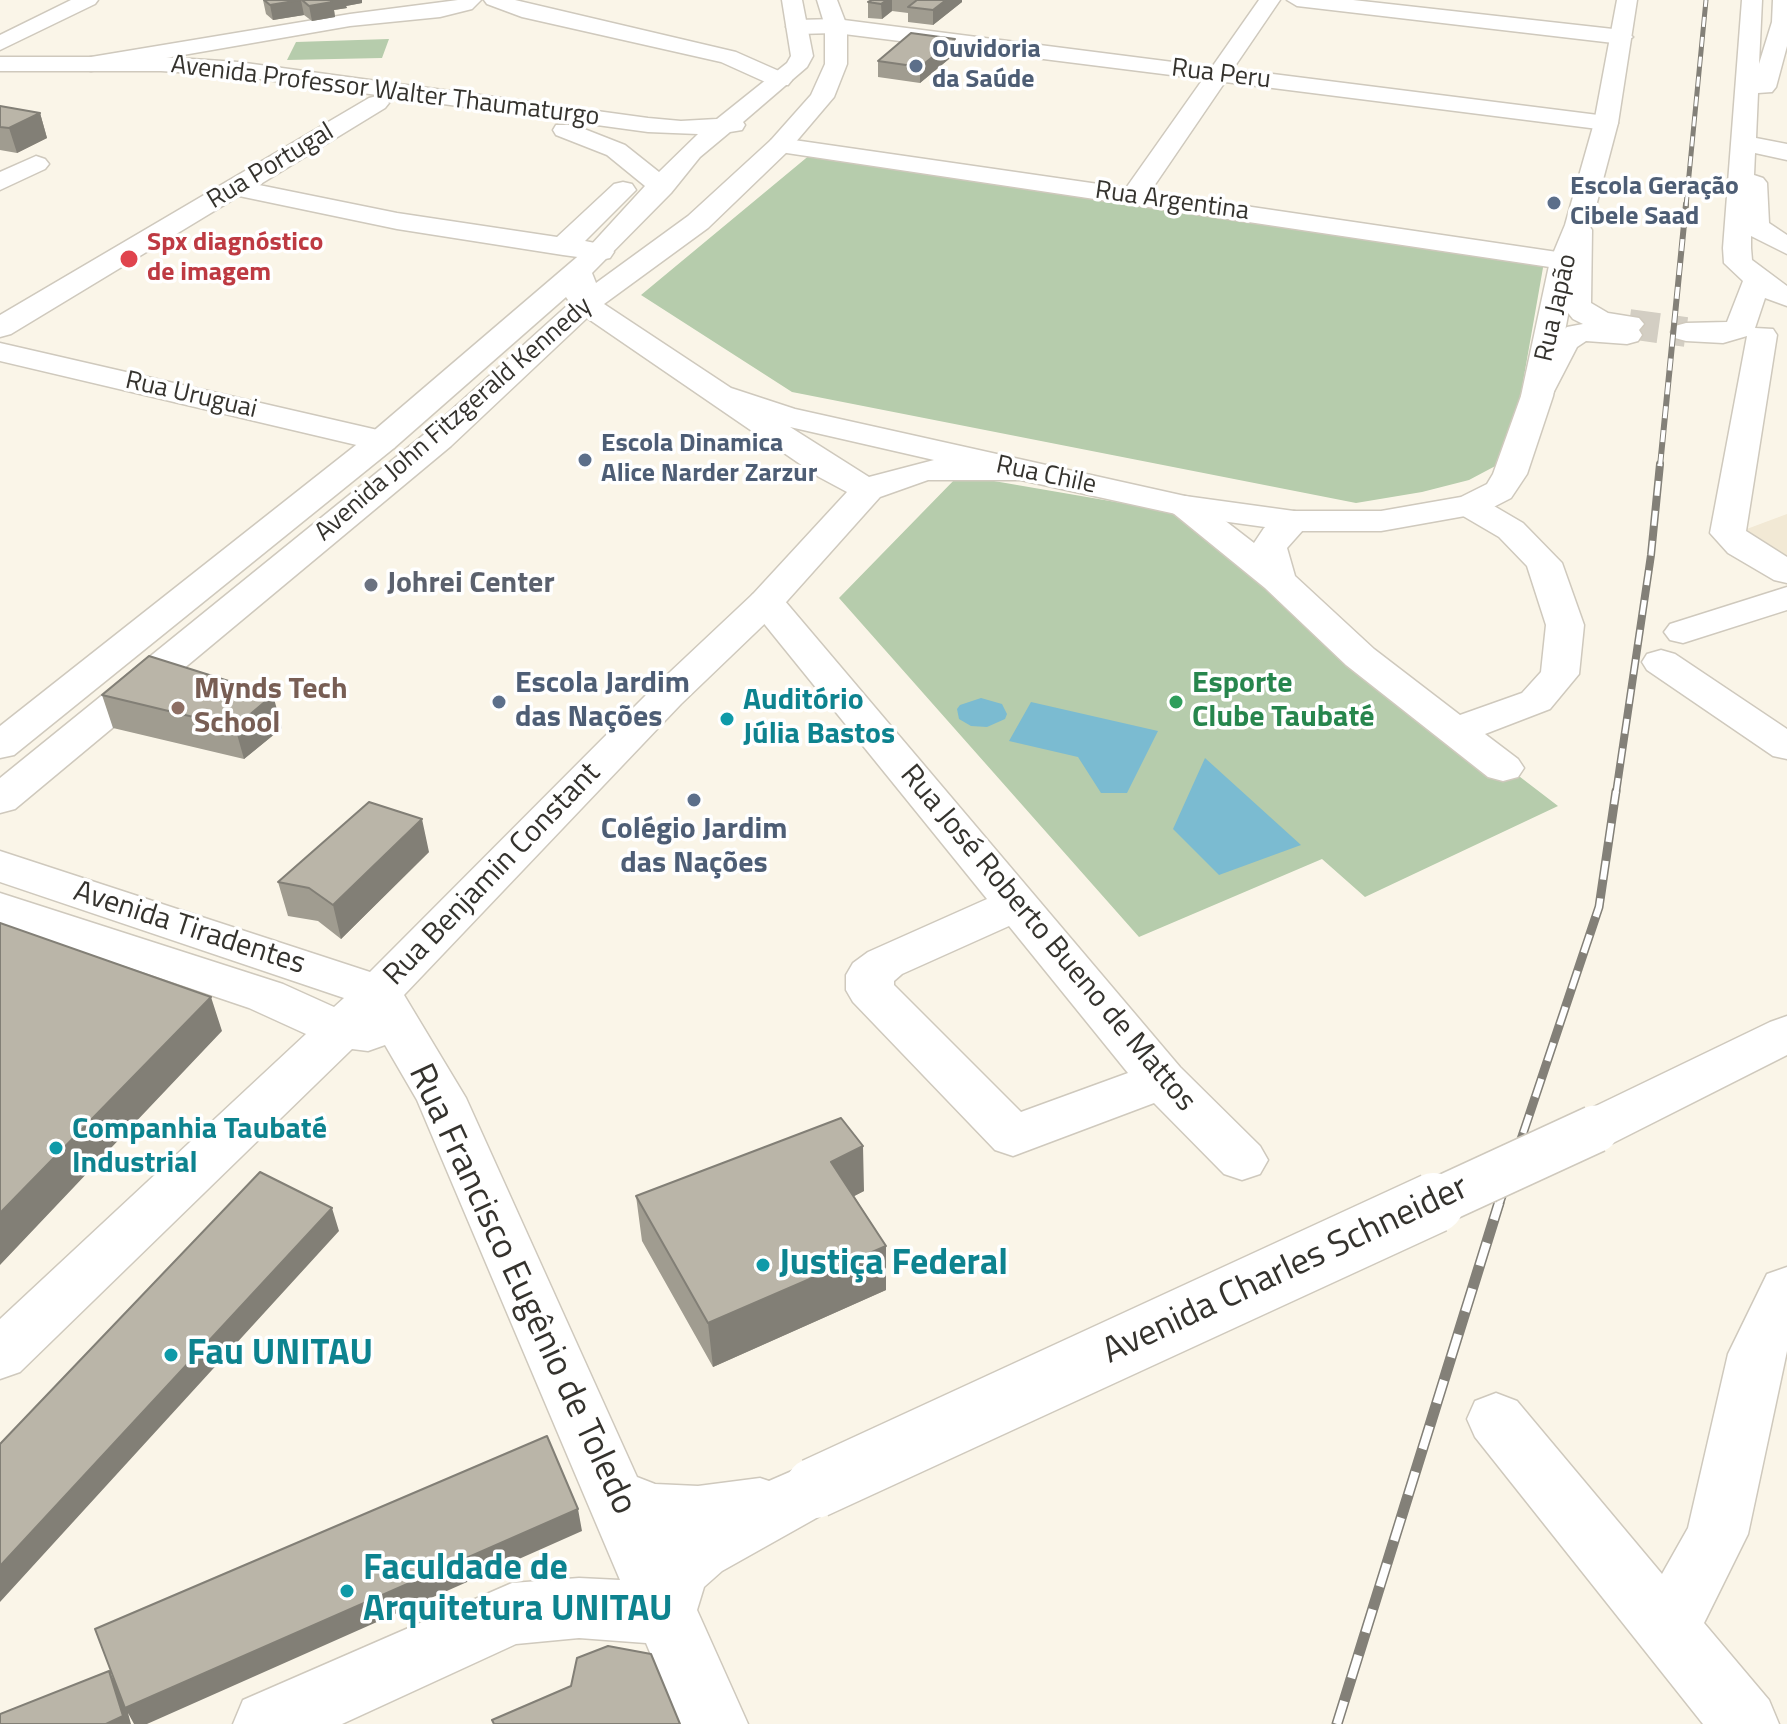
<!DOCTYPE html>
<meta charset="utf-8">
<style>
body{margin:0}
canvas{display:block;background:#faf5e8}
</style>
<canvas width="1787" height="1724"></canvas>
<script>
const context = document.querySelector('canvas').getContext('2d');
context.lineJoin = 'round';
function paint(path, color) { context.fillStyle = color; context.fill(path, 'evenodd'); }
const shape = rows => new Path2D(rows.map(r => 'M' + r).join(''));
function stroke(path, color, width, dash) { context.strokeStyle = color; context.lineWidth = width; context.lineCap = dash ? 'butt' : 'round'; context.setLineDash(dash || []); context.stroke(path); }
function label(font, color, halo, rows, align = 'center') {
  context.font = font + ' "Titillium Web",sans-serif'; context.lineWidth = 7; context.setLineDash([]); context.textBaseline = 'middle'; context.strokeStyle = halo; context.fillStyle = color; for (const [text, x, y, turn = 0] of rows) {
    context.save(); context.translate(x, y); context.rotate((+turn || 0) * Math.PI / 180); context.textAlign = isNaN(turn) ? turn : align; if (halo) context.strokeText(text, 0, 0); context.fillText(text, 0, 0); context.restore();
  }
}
paint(shape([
 [1787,514,1787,563,1736,533]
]), '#f2e9d5');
paint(shape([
 [389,39,382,58,287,60,296,42],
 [811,154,1544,262,1513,439,1501,463,1469,480,1422,492,1356,503,792,392,641,295],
 [959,475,1174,512,1558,806,1365,897,1322,859,1139,937,839,598]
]), '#b6ccac');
paint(shape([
 [981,698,1002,704,1007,714,1005,719,987,727,971,726,959,719,957,709,960,705],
 [1031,702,1158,731,1127,793,1101,793,1078,757,1009,741],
 [1205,758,1301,845,1219,875,1173,829]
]), '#7bbbd1');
stroke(shape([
 [1629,324,1686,332]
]), '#d3cec3', 30, [30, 15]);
const minor = shape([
 [71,0,98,0,95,4,0,50,0,35,71,0],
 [458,0,481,0,472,9,440,17,350,26,91,71,83,69,80,64,83,59,91,57,350,14,458,0],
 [484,0,515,0,736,52,788,75,792,80,788,85,772,85,721,62,522,17,487,4,484,0],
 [1259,0,1280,0,1233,69,1606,116,1615,118,1618,123,1615,128,1606,130,1225,82,1150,192,1564,253,1564,230,1568,224,1588,224,1592,230,1591,303,1608,313,1639,318,1644,324,1639,330,1642,335,1638,341,1627,344,1586,341,1577,347,1548,403,1537,405,1526,403,1521,396,1550,342,1567,327,1583,324,1573,319,1561,304,1563,269,780,152,771,150,768,145,771,140,780,138,1126,188,1203,79,836,33,797,34,786,27,797,20,836,19,1212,67,1259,0],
 [1287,0,1353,0,1622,30,1633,37,1622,44,1297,6,1287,0],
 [1742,0,1762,0,1759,64,1772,22,1773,0,1787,0,1787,46,1776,87,1772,92,1758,93,1756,138,1787,144,1787,160,1755,153,1754,175,1763,178,1767,183,1769,223,1787,235,1787,254,1751,236,1751,248,1752,260,1787,286,1787,306,1765,298,1755,328,1773,329,1777,335,1746,531,1787,557,1787,583,1774,580,1728,553,1710,533,1747,336,1723,343,1686,341,1675,338,1671,332,1675,326,1686,323,1727,322,1743,281,1724,263,1723,248,1742,0],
 [377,96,385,98,389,103,385,108,259,185,397,213,557,237,614,184,623,182,632,184,636,190,585,241,610,246,614,252,610,258,600,260,563,255,397,229,239,196,11,334,0,337,0,315,369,98,377,96],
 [36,156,45,159,49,164,45,169,0,190,0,172,36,156],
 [0,343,382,431,394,434,398,441,394,448,382,451,0,361,0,343],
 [1185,496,1197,499,1254,543,1264,528,1282,514,1294,511,1306,514,1311,521,1287,548,1295,576,1374,649,1460,715,1522,693,1541,672,1546,625,1527,566,1499,537,1458,513,1453,506,1458,499,1470,496,1482,499,1523,523,1562,563,1584,625,1579,674,1550,709,1485,734,1518,759,1524,768,1518,777,1503,781,1488,777,1346,665,1265,588,1173,513,1168,506,1173,499,1185,496],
 [1787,587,1787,610,1683,643,1670,640,1664,632,1670,624,1787,587],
 [766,591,779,594,1180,1067,1260,1146,1268,1160,1260,1174,1242,1180,1224,1174,1154,1103,1013,1156,995,1150,853,1002,846,990,846,975,853,963,868,952,987,899,753,610,747,602,753,594,766,591],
 [1009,926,1128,1073,1021,1112,894,985,894,981,902,974,1009,926],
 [1661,650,1675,654,1787,729,1787,759,1773,756,1647,670,1642,662,1647,654,1661,650],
 [1787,1267,1787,1351,1748,1534,1704,1623,1769,1700,1779,1724,1703,1724,1475,1437,1467,1419,1475,1401,1496,1393,1517,1401,1662,1574,1688,1528,1728,1354,1767,1274,1787,1267]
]);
const major = shape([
 [782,0,802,0,813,56,807,67,743,122,745,125,742,130,730,132,700,157,671,193,592,273,596,283,688,216,771,140,811,95,825,64,825,26,817,0,837,0,847,26,847,64,834,97,789,150,708,228,604,304,731,388,795,409,1185,496,1294,511,1381,511,1461,497,1487,484,1493,474,1521,396,1550,261,1565,225,1594,123,1617,0,1637,0,1618,123,1591,225,1578,261,1553,396,1527,474,1511,498,1482,513,1381,531,1294,531,1185,516,1021,480,928,480,880,497,779,610,681,704,404,995,466,1098,637,1477,655,1484,698,1486,760,1478,769,1481,815,1461,836,1469,845,1488,836,1507,722,1571,704,1587,697,1610,748,1724,680,1724,646,1643,579,1638,516,1644,342,1724,233,1724,243,1700,512,1583,579,1578,620,1580,417,1100,385,1045,368,1051,352,1049,20,1372,0,1379,0,1319,306,1034,249,1008,0,924,0,893,283,984,334,1007,344,998,0,882,0,851,370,972,653,688,753,594,847,492,819,477,587,318,451,446,15,809,0,813,0,778,427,432,570,303,566,297,394,448,14,755,0,758,0,726,370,434,590,246,645,186,607,155,556,135,553,130,556,125,574,125,625,145,659,172,698,134,648,132,238,76,161,71,0,71,0,57,161,57,238,62,648,118,681,121,717,119,787,63,791,56,782,0],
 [790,427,934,460,869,477,790,427],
 [1787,1016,1787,1055,1613,1143,1595,1148,1577,1143,1569,1129,1577,1115,1770,1022,1787,1016]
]);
stroke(minor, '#cfc9bd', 3);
stroke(major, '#cfc9bd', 3);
paint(minor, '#fff');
paint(major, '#fff');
const railFar4 = shape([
 [1686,206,1706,0]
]);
const railFar3 = shape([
 [1660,466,1686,204]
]);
const railFar2 = shape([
 [1616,793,1651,555,1660,464]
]);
const railFar1 = shape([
 [1499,1205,1599,907,1616,791]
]);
const rail = shape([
 [1337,1724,1499,1203]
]);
stroke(railFar4, '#838078', 5);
stroke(railFar3, '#838078', 6);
stroke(railFar2, '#838078', 8);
stroke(railFar1, '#838078', 9);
stroke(rail, '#838078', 11);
stroke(railFar4, '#fff', 3, [10]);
stroke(railFar3, '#fff', 4, [12]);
stroke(railFar2, '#fff', 5, [15]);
stroke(railFar1, '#fff', 6, [19]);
stroke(rail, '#fff', 8, [24]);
const majorBridgeFar1 = shape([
 [1430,1205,1595,1129]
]);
const majorBridge = shape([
 [815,1488,1434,1203]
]);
stroke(majorBridgeFar1, '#cfc9bd', 50, []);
stroke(majorBridge, '#cfc9bd', 63, []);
stroke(majorBridgeFar1, '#fff', 47);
stroke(majorBridge, '#fff', 60);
paint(shape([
 [263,0,362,0,362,3,346,6,347,8,334,10,335,17,312,21,304,15,273,20,266,14],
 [872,0,962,0,962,2,933,25,908,22,908,13,892,11,882,19,868,18,868,2],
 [955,39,955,54,920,83,878,77,878,61],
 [0,106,40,113,47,138,17,153,0,150],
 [102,695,282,728,244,759,113,728],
 [429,852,341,939,318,921,288,916,278,882],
 [864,1191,854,1196,886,1246,886,1290,713,1367,642,1241,636,1196]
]), '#a09c90');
paint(shape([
 [301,0,304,15,273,20,270,5],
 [326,0,362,0,362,3,346,6,347,8,334,10,335,17,312,21,309,6],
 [887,0,892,0,892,11,882,19,881,4],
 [946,0,962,0,962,2,933,25,933,10],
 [955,39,955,54,920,83,920,67],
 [40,113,47,138,17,153,9,128],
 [273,695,282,728,244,759,235,727],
 [422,819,429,852,341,939,333,905],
 [211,997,222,1031,0,1265,0,1213],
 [863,1146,864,1191,833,1207,831,1162],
 [332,1208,339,1231,0,1602,0,1566],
 [886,1246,886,1290,713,1367,708,1323],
 [578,1509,582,1531,147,1724,134,1724,128,1713,131,1724,106,1724,109,1671,121,1692]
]), '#827f76');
const building = shape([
 [264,0,300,0,270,5,264,0],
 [302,0,330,0,332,2,309,6,302,0],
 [872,0,887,0,881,4,868,2,872,0],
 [917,0,946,0,933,10,908,7,917,0],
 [911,33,955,39,920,67,878,61,911,33],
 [0,106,40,113,9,128,0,127,0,106],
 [149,656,273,695,235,727,102,695,149,656],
 [369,802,422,819,333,905,309,888,278,882,369,802],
 [0,923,211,997,0,1213,0,923],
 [841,1118,863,1146,831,1162,886,1246,708,1323,636,1196,841,1118],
 [260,1172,332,1208,0,1566,0,1444,260,1172],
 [547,1436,578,1509,125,1708,95,1629,547,1436],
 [608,1646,651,1654,680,1724,494,1724,492,1720,571,1686,577,1658,608,1646],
 [109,1671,123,1716,106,1724,0,1724,0,1714,109,1671]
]);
paint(building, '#bab5a8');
stroke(building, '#827f76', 2);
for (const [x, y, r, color] of [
 [916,66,8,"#5c6f8a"],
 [1554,203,8,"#5c6f8a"],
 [129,259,10,"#e0444e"],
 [585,460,8,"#5c6f8a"],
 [371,585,8,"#6b7280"],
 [499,702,8,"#5c6f8a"],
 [1176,702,8,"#2e9e5b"],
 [178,708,8,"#8d6e63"],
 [727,719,8,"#0f9aa8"],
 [694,800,8,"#5c6f8a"],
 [56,1148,8,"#0f9aa8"],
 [763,1265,8,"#0f9aa8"],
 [171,1355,8,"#0f9aa8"],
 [347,1591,8,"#0f9aa8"]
]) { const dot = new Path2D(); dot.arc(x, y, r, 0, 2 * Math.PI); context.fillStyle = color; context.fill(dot); stroke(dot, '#fff', 3); }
label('bold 26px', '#4e5e75', '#fff', [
 ["Ouvidoria",932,51],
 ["da Saúde",932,81],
 ["Escola Geração",1570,188],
 ["Cibele Saad",1570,218],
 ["Escola Dinamica",601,445],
 ["Alice Narder Zarzur",601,475]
], 'left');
label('26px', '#35332e', '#fff', [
 ["Rua Peru",1221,75,7],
 ["Avenida Professor Walter Thaumaturgo",385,92,7],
 ["Rua Portugal",271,167,-31],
 ["Rua Argentina",1172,202,8],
 ["Rua Japão",1557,308,-77],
 ["Rua Uruguai",191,396,13],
 ["Avenida John Fitzgerald Kennedy",454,420,-41],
 ["Rua Chile",1046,476,12]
]);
label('bold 26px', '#be3a42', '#fff', [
 ["Spx diagnóstico",147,244],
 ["de imagem",147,274]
], 'left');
label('bold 30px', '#5b616d', '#fff', [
 ["Johrei Center",387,585]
], 'left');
label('bold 30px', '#4e5e75', '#fff', [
 ["Escola Jardim",515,685],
 ["das Nações",515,719],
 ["Colégio Jardim",694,831,"center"],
 ["das Nações",694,865,"center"]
], 'left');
label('bold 30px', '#27864d', '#fff', [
 ["Esporte",1192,685],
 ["Clube Taubaté",1192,719]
], 'left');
label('bold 30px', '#785e54', '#fff', [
 ["Mynds Tech",194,691],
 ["School",194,725]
], 'left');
label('bold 30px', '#0d838f', '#fff', [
 ["Auditório",743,702],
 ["Júlia Bastos",743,736],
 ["Companhia Taubaté",72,1131],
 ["Industrial",72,1165]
], 'left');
label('30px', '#35332e', '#fff', [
 ["Rua Benjamin Constant",493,875,-46],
 ["Avenida Tiradentes",189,929,18],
 ["Rua José Roberto Bueno de Mattos",1047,939,50]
]);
label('bold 36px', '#0d838f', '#fff', [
 ["Justiça Federal",779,1265],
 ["Fau UNITAU",187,1355],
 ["Faculdade de",363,1570],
 ["Arquitetura UNITAU",363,1611]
], 'left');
label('36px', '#35332e', '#fff', [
 ["Avenida Charles Schneider",1286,1271,-25],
 ["Rua Francisco Eugênio de Toledo",521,1290,65]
]);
</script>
